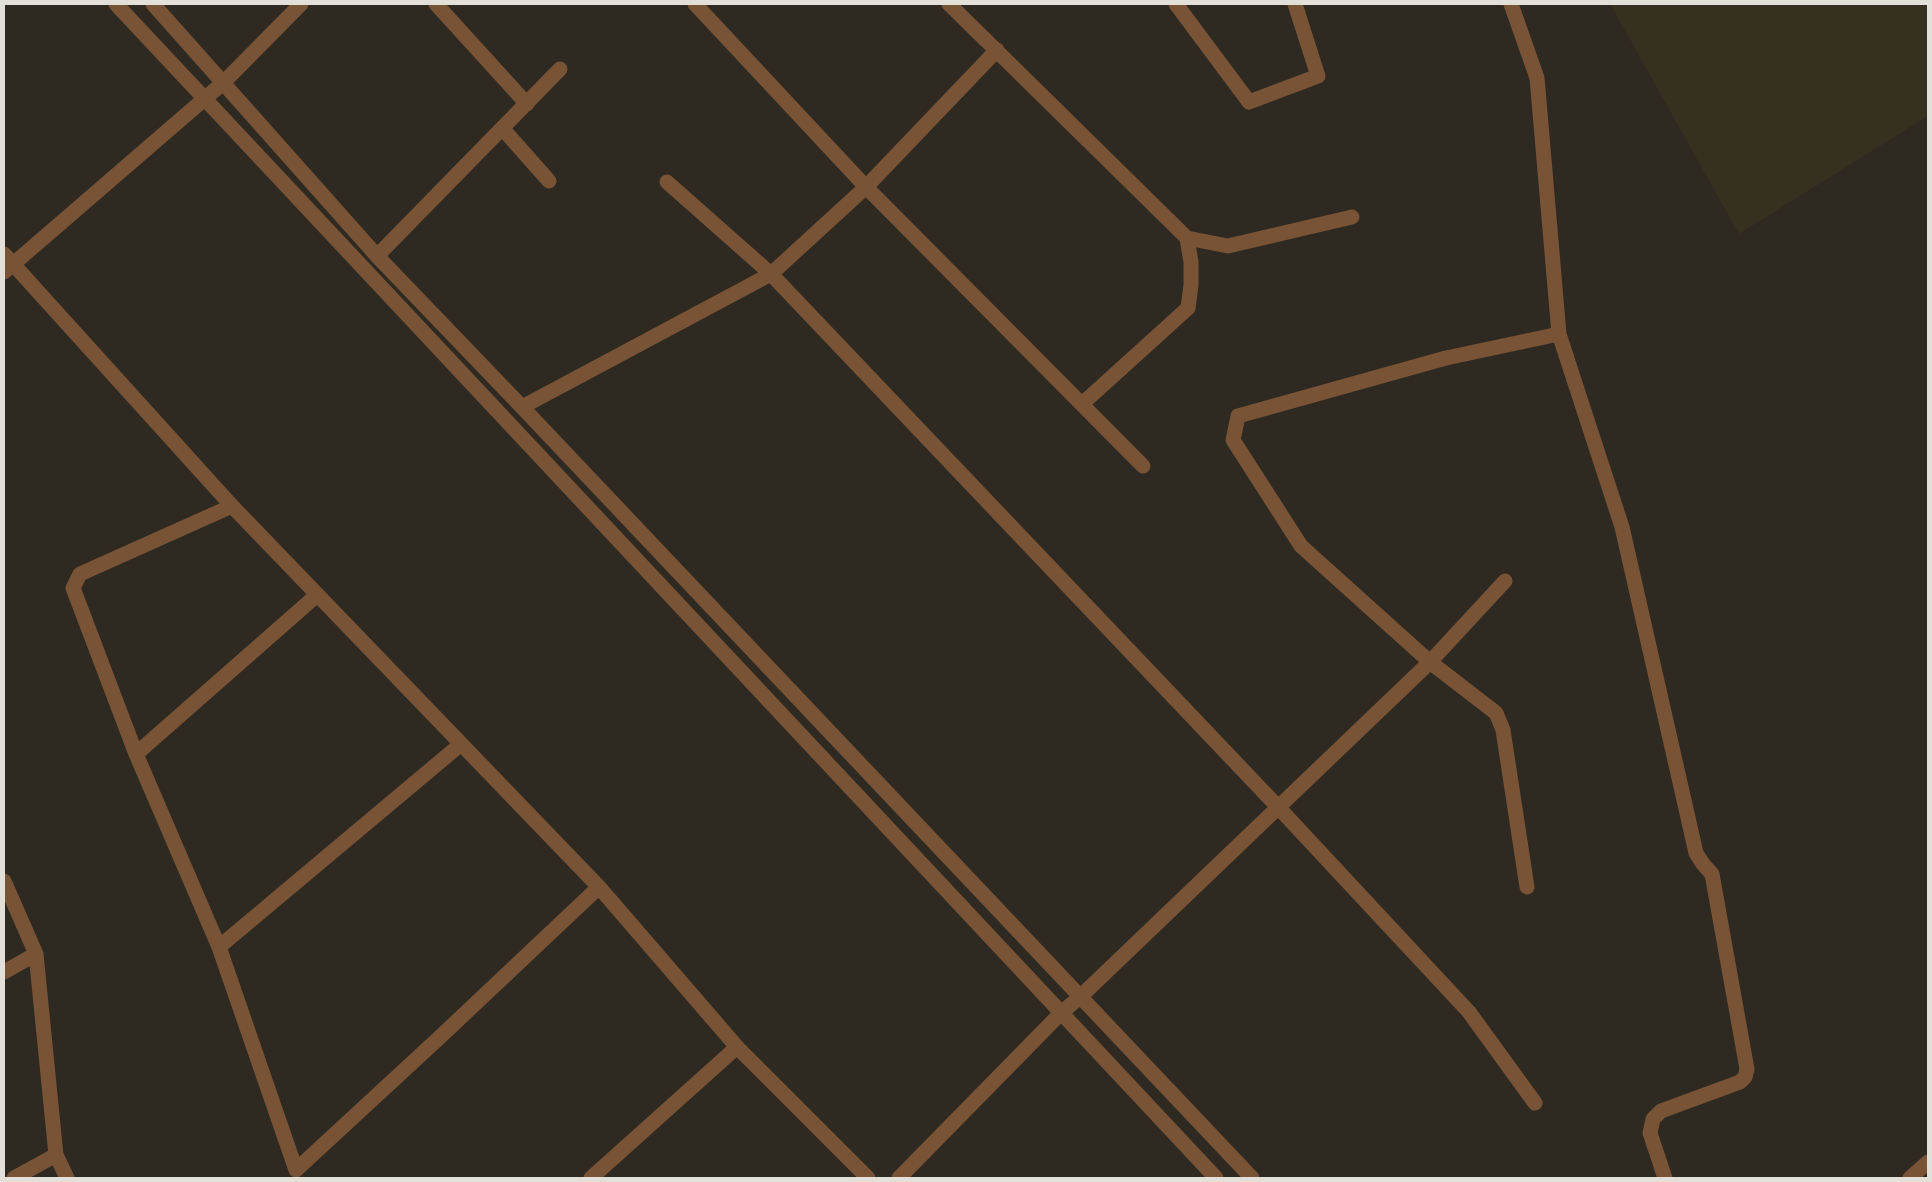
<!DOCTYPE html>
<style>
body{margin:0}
#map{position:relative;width:1932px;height:1182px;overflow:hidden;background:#2e2a21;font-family:Commissioner,sans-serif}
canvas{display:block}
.frame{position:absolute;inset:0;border:5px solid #e3e0da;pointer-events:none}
</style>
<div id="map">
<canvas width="1932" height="1182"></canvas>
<div class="frame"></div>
</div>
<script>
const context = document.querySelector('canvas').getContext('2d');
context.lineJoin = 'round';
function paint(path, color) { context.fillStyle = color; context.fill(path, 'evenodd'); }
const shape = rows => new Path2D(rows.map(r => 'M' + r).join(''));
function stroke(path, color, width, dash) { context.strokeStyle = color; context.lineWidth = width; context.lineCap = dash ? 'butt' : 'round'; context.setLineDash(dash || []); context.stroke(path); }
paint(shape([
 [1610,4,1928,4,1928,116,1739,234]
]), '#363020');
stroke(shape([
 [116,4,1216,1178],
 [153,4,377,256,522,407,1252,1178],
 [436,4,527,104],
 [949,4,1187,238,1228,246,1352,217],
 [1176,4,1249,102,1318,76,1295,4],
 [997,50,866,187,1143,466],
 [502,128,549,181],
 [667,182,771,274,1278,807,1469,1012,1535,1103],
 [4,254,232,506,599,887,737,1047,868,1178],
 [377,256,560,69],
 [4,272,224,82,301,4],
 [1559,334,1622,527,1696,853,1703,864,1712,874,1747,1069,1745,1077,1740,1082,1661,1111,1653,1119,1650,1133,1665,1178],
 [1082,404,1188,308,1191,285,1191,262,1187,238],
 [522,407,771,274,866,187,695,4],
 [232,506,80,574,73,588,136,754,219,947,296,1170,440,1037,599,887],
 [1505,581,1430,662,1496,713,1503,730,1527,887],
 [136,754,317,595],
 [4,881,36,954,56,1155,67,1178],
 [219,947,461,744],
 [4,972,36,954],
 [14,1178,56,1155],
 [591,1178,737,1047],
 [899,1178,1061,1013,1080,997,1430,662,1301,546,1233,440,1238,416,1446,358,1559,334,1537,78,1511,4],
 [1910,1178,1928,1162]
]), '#795336', 15);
</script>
